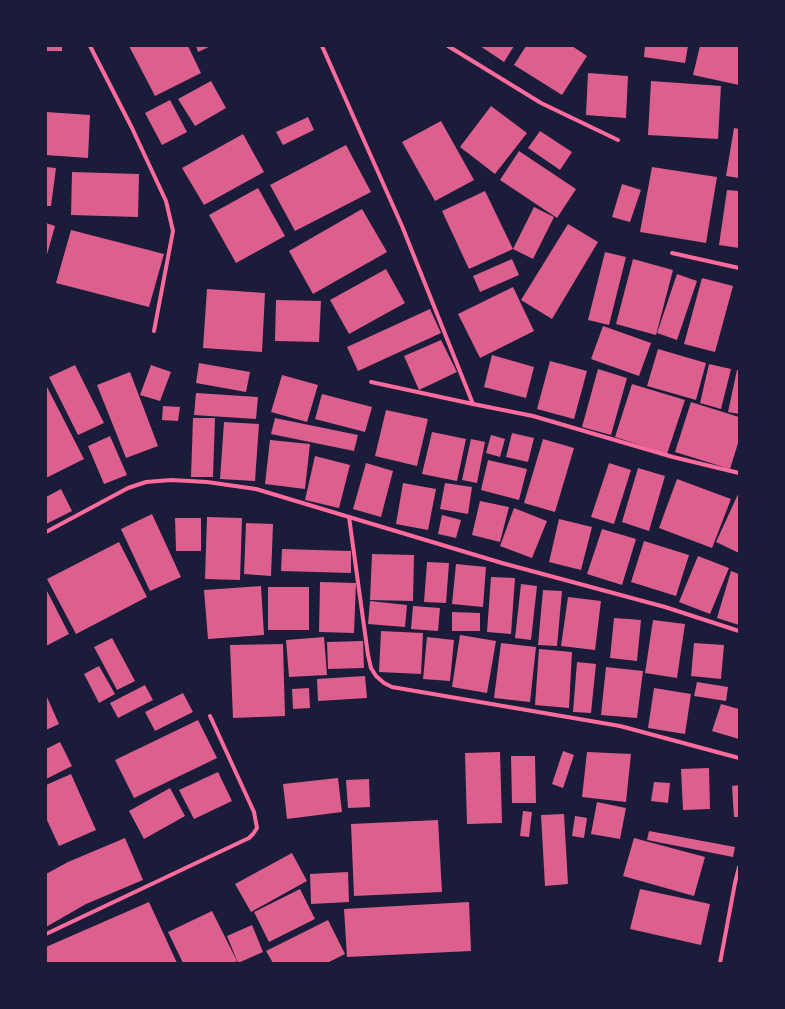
<!DOCTYPE html>
<style>
body{margin:0}
#map{position:relative;width:785px;height:1009px;overflow:hidden;background:#1b1b3a;font-family:"Titillium Web",sans-serif}
canvas{display:block}
.frame{position:absolute;inset:0;border:47px solid #1b1b3a;pointer-events:none}
</style>
<div id="map">
<canvas width="785" height="1009"></canvas>
<div class="frame"></div>
</div>
<script>
const context = document.querySelector('canvas').getContext('2d');
context.lineJoin = 'round';
function paint(path, color) { context.fillStyle = color; context.fill(path, 'evenodd'); }
const shape = rows => new Path2D(rows.map(r => 'M' + r).join(''));
function stroke(path, color, width, dash) { context.strokeStyle = color; context.lineWidth = width; context.lineCap = dash ? 'butt' : 'round'; context.setLineDash(dash || []); context.stroke(path); }
paint(shape([
 [46,46,62,46,62,51,46,51],
 [129,46,188,46,201,73,155,96],
 [196,46,211,46,198,52],
 [480,46,514,46,504,62],
 [526,46,572,46,587,56,562,95,514,65],
 [645,46,688,46,685,63,644,57],
 [700,46,739,46,739,85,693,75],
 [588,73,628,76,626,118,586,115],
 [211,81,226,108,195,126,178,99],
 [651,81,721,86,718,139,648,135],
 [170,100,187,132,162,145,145,113],
 [491,106,527,133,495,174,460,147],
 [46,112,90,115,88,158,46,155],
 [308,117,314,130,283,145,276,132],
 [441,121,474,180,435,201,402,142],
 [734,128,739,129,739,178,726,176],
 [540,131,572,152,560,170,528,148],
 [243,134,264,172,204,205,182,168],
 [346,145,371,192,295,231,270,185],
 [519,151,576,189,557,218,500,180],
 [46,167,56,168,51,206,46,206],
 [652,167,717,177,706,243,640,232],
 [72,172,139,174,138,217,71,215],
 [622,184,641,190,630,222,612,217],
 [258,188,285,236,236,263,209,215],
 [727,190,739,191,739,248,719,245],
 [485,191,513,249,469,269,442,211],
 [534,207,554,217,533,259,513,249],
 [362,209,387,252,313,294,289,251],
 [46,223,55,226,46,258],
 [568,224,598,242,552,319,521,300],
 [71,230,164,254,149,307,56,283],
 [605,252,626,257,609,325,588,320],
 [512,259,519,275,480,292,473,276],
 [633,259,673,270,656,335,616,324],
 [386,269,405,303,349,334,330,300],
 [677,274,697,281,677,340,657,333],
 [702,278,733,286,715,352,684,344],
 [513,287,534,331,480,358,458,314],
 [207,289,265,293,262,352,203,348],
 [276,300,321,301,319,342,275,341],
 [430,309,441,333,358,371,347,347],
 [603,326,651,343,639,376,591,359],
 [441,340,457,372,419,390,404,356],
 [658,349,706,363,696,400,647,386],
 [492,355,534,367,526,398,484,387],
 [550,361,587,371,574,419,537,409],
 [199,363,250,372,246,392,196,383],
 [709,364,731,369,721,409,700,403],
 [75,365,104,423,78,435,49,377],
 [151,365,171,372,160,401,140,395],
 [598,369,627,378,611,435,582,427],
 [737,370,739,370,739,414,728,412],
 [130,372,158,446,126,458,97,385],
 [282,375,318,385,307,422,271,412],
 [632,384,685,400,667,454,615,437],
 [46,385,84,459,46,478],
 [196,393,258,397,256,419,194,415],
 [322,394,372,407,365,432,315,419],
 [691,402,739,417,739,440,730,469,675,452],
 [163,406,180,407,178,421,162,420],
 [386,410,428,419,417,466,375,456],
 [193,418,215,418,213,477,191,477],
 [275,418,358,435,354,451,271,434],
 [224,422,259,424,255,481,220,479],
 [432,432,466,439,457,481,422,474],
 [512,433,534,438,528,462,506,457],
 [491,435,505,439,500,457,486,453],
 [110,436,127,475,104,484,88,446],
 [471,439,485,442,477,483,462,480],
 [543,439,574,448,555,512,524,503],
 [270,440,310,444,305,489,265,484],
 [315,456,350,465,339,508,305,500],
 [488,460,527,469,519,500,481,490],
 [366,463,393,471,381,517,353,509],
 [609,463,631,470,614,524,591,517],
 [638,468,665,476,649,531,622,522],
 [677,479,731,499,712,548,659,528],
 [403,483,436,489,428,530,396,524],
 [445,483,472,487,468,514,440,509],
 [61,489,72,511,46,524,46,497],
 [739,492,739,553,716,542],
 [480,501,509,507,500,542,472,535],
 [514,508,547,521,532,558,500,546],
 [152,514,181,577,150,591,121,529],
 [442,515,461,520,456,538,438,534],
 [207,517,242,518,240,580,205,579],
 [175,518,201,518,201,551,176,551],
 [559,519,592,527,581,570,549,562],
 [246,523,273,524,271,576,244,574],
 [602,529,636,539,622,585,587,574],
 [644,541,689,555,676,596,631,582],
 [119,542,147,597,76,634,47,579],
 [282,549,351,551,351,573,281,571],
 [372,554,414,555,413,601,370,600],
 [698,556,729,568,710,614,679,602],
 [427,562,449,563,446,603,424,602],
 [456,564,486,567,483,607,452,604],
 [731,571,739,574,739,625,717,618],
 [491,577,515,578,511,634,487,632],
 [320,582,356,583,354,633,319,632],
 [521,584,537,586,531,640,515,638],
 [261,586,264,635,208,639,204,590],
 [268,587,309,587,309,630,268,630],
 [46,589,69,634,46,646],
 [543,590,562,591,557,646,538,645],
 [568,597,601,601,595,650,561,646],
 [370,601,407,605,405,627,368,624],
 [413,606,440,608,438,631,411,629],
 [452,612,480,613,480,631,452,631],
 [614,618,641,620,637,661,610,658],
 [653,620,685,624,677,678,645,673],
 [381,631,423,633,421,674,379,672],
 [460,635,496,641,487,693,452,687],
 [324,637,327,675,289,677,286,640],
 [427,637,454,640,450,681,423,679],
 [112,638,135,681,117,690,94,647],
 [363,641,364,668,328,669,327,642],
 [501,643,536,647,530,702,494,698],
 [694,643,724,645,721,679,691,676],
 [283,644,285,716,233,718,230,645],
 [539,649,572,652,569,708,535,705],
 [577,662,596,664,591,713,573,712],
 [99,666,115,694,99,703,84,674],
 [606,667,643,671,637,718,601,715],
 [365,676,367,698,318,701,317,679],
 [697,682,728,687,726,701,694,696],
 [145,685,153,700,118,718,110,703],
 [309,688,310,708,293,709,292,689],
 [654,688,691,694,685,734,648,728],
 [183,693,193,712,155,731,145,712],
 [46,695,59,724,46,730],
 [721,704,739,709,739,739,712,731],
 [198,720,217,758,134,798,115,760],
 [60,742,72,766,46,779,46,749],
 [563,751,574,755,563,788,552,784],
 [500,752,502,823,467,824,465,753],
 [587,752,631,754,626,802,582,797],
 [511,756,535,756,536,803,512,803],
 [709,768,710,809,683,810,681,769],
 [218,772,232,801,194,819,179,790],
 [71,774,96,830,59,846,46,818,46,785],
 [338,778,342,812,287,819,283,784],
 [369,779,370,807,348,808,346,780],
 [654,782,670,783,668,803,651,801],
 [739,785,739,817,734,817,732,786],
 [170,788,185,816,144,839,129,811],
 [597,802,626,808,620,839,591,834],
 [523,811,532,812,529,837,520,836],
 [564,814,568,884,545,886,541,815],
 [575,816,587,818,584,838,572,836],
 [438,820,442,892,354,896,351,824],
 [649,831,735,847,733,857,647,840],
 [125,838,143,880,86,904,46,927,46,874,68,862],
 [634,838,705,857,694,896,623,876],
 [292,853,307,881,251,912,235,884],
 [348,872,349,902,311,904,310,874],
 [300,889,315,919,269,942,254,912],
 [640,889,710,904,701,945,630,929],
 [149,902,177,963,46,963,46,947],
 [469,902,471,951,347,957,344,909],
 [212,911,237,961,233,963,183,963,168,932],
 [328,920,345,954,327,963,273,963,266,951],
 [252,925,263,952,238,963,227,936]
]), '#dd5f8e');
stroke(shape([
 [90,46,132,128,166,201,173,231,154,331],
 [322,46,402,226,473,404],
 [448,46,541,103,618,140],
 [672,253,739,268],
 [371,382,473,404,533,416,673,457,739,473],
 [349,517,368,655,371,668,376,676,384,683,392,687,620,726,739,758],
 [46,532,128,488,146,482,171,480,207,482,256,489,502,563,665,607,739,631],
 [46,934,249,838,253,834,257,828,254,812,210,716],
 [720,963,735,883,739,867]
]), '#ff6b9d', 4);
</script>
